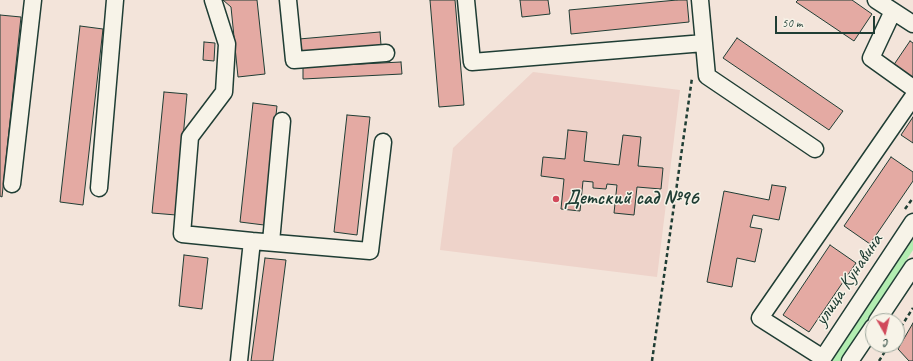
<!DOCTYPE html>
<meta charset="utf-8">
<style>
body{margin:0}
#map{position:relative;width:913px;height:361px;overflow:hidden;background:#f3e4da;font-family:Caveat,sans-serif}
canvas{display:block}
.north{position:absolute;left:865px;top:313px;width:40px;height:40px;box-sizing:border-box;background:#f7f3e8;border:1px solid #a1aaa0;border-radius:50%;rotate:172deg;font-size:11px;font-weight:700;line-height:16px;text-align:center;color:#1f3d34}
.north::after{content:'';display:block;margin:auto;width:14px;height:18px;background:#d1495b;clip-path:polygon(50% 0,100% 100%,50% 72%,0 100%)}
.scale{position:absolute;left:775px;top:16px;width:100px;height:18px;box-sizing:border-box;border:2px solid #1f3d34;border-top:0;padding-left:5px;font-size:12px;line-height:14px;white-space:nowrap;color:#1f3d34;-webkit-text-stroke:3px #f7f3e8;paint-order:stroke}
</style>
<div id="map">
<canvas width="913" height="361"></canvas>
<div class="north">С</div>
<div class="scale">50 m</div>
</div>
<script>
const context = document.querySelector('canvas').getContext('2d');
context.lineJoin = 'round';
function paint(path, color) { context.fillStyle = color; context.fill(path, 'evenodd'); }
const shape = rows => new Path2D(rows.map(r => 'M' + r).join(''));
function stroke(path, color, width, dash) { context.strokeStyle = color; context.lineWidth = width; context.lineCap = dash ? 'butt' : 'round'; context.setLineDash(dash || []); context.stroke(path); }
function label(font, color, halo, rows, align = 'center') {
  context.font = font + ' Caveat,sans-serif'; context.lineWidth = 3; context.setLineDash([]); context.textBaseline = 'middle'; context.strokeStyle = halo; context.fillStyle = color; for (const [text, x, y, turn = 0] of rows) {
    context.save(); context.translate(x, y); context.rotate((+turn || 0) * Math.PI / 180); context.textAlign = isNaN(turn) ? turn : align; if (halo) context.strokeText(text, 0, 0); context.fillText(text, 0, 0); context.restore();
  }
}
paint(shape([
 [533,72,680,90,657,277,440,250,453,148]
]), '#eed3ca');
paint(shape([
 [913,239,913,250,840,361,832,361]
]), '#b2edb1');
const building = shape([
 [223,0,257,0,265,74,238,77,231,7,223,0],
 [430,0,455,0,464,105,439,107,430,0],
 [520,0,548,0,550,14,522,17,520,0],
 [677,0,687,0,689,22,571,34,569,10,677,0],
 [798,0,852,0,872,14,854,41,796,2,798,0],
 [0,15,21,17,2,197,0,196,0,15],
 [80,26,103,29,83,205,60,202,80,26],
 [380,32,381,45,300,52,299,39,380,32],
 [737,38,843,111,829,130,723,58,737,38],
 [910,41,913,43,913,79,893,66,910,41],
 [204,42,215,43,214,61,203,60,204,42],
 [401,62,402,74,303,79,303,67,401,62],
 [164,92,187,94,176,215,152,213,164,92],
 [253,103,277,106,264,225,240,222,253,103],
 [347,115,370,117,357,235,334,232,347,115],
 [913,117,913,143,901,135,913,117],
 [568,130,587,132,584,161,619,165,623,135,641,137,638,166,663,168,661,189,637,187,634,215,614,213,617,185,607,184,606,189,593,188,593,182,583,181,580,211,561,209,564,179,541,176,543,157,565,159,568,130],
 [891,157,913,172,913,181,870,244,844,226,891,157],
 [772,185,786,187,779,220,753,215,750,227,762,229,755,262,737,258,732,287,707,282,724,191,769,200,772,185],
 [830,245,856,263,809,332,783,315,830,245],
 [184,255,208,258,202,309,179,306,184,255],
 [265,258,286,260,273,361,251,361,265,258],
 [913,323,913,361,909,361,898,349,913,323]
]);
paint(building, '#e4aaa3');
stroke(building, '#1f3d34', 1);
const minor = shape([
 [213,0,227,44,224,92,190,137,182,234,252,241,239,361],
 [288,0,294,60,386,53],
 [466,0,472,62,704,43],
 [700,0,707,76,815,149],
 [876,0,913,24],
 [893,11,871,58,913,88],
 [12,184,33,0],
 [99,188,115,0],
 [252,241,370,251,383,142],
 [271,242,282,121],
 [877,321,913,267],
 [823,358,760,318,913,97],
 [821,361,913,222],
 [850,361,873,327]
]);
stroke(minor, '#1f3d34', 19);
stroke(shape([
 [905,209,913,198],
 [897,333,913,308],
 [652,361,692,78],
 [879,361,889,345]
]), '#1f3d34', 2.5, [4, 3]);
stroke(minor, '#f7f3e8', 16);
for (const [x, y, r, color] of [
 [556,199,4,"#d1495b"]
]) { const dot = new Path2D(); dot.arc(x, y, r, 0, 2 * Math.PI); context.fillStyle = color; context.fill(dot); stroke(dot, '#f7f3e8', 1.5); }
label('bold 20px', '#1f3d34', '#f7f3e8', [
 ["Детский сад №96",564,199]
], 'left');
label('20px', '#1f3d34', '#f7f3e8', [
 ["улица Кунавина",849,280,-56]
]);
</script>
